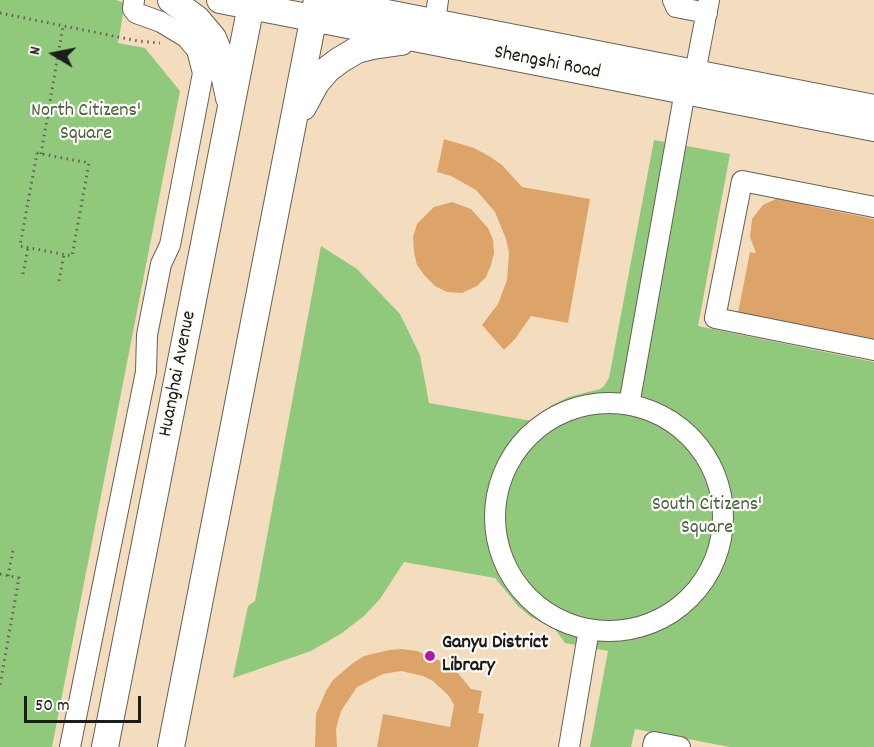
<!DOCTYPE html>
<style>
body{margin:0}
#map{position:relative;width:874px;height:747px;overflow:hidden;background:#f4ddbf;font-family:Dekko,sans-serif}
canvas{display:block}
.north{position:absolute;left:24px;top:24px;width:60px;height:60px;-webkit-text-stroke:4px #fdfcf7;paint-order:stroke;rotate:280deg;font-size:16px;font-weight:700;line-height:24px;text-align:center;color:#1c1c1c}
.north::after{content:'';display:block;margin:auto;width:21px;height:27px;background:#1c1c1c;clip-path:polygon(50% 0,100% 100%,50% 72%,0 100%)}
.scale{position:absolute;left:24px;top:696px;width:117px;height:27px;box-sizing:border-box;border:3px solid #1c1c1c;border-top:0;padding-left:8px;font-size:18px;line-height:21px;white-space:nowrap;color:#1c1c1c;-webkit-text-stroke:4px #fdfcf7;paint-order:stroke}
</style>
<div id="map">
<canvas width="874" height="747"></canvas>
<div class="north">N</div>
<div class="scale">50 m</div>
</div>
<script>
const context = document.querySelector('canvas').getContext('2d');
context.lineJoin = 'round';
function paint(path, color) { context.fillStyle = color; context.fill(path, 'evenodd'); }
const shape = rows => new Path2D(rows.map(r => 'M' + r).join(''));
function stroke(path, color, width, dash) { context.strokeStyle = color; context.lineWidth = width; context.lineCap = dash ? 'butt' : 'round'; context.setLineDash(dash || []); context.stroke(path); }
function label(font, color, halo, rows, align = 'center') {
  context.font = font + ' Dekko,sans-serif'; context.lineWidth = 4.5; context.setLineDash([]); context.textBaseline = 'middle'; context.strokeStyle = halo; context.fillStyle = color; for (const [text, x, y, turn = 0] of rows) {
    context.save(); context.translate(x, y); context.rotate((+turn || 0) * Math.PI / 180); context.textAlign = isNaN(turn) ? turn : align; if (halo) context.strokeText(text, 0, 0); context.fillText(text, 0, 0); context.restore();
  }
}
paint(shape([
 [0,0,116,0,125,3,118,43,145,48,180,91,52,747,0,747],
 [654,140,730,154,698,326,874,362,874,747,730,747,635,729,631,747,590,747,608,651,565,643,555,629,531,617,518,606,495,578,404,562,380,599,364,616,342,633,311,651,233,678,248,606,255,601,321,246,357,269,400,314,420,355,429,403,532,421,552,405,569,397,600,389,604,386,609,378]
]), '#90c97c');
paint(shape([
 [444,139,474,148,489,156,502,165,522,187,590,199,568,323,531,316,515,339,504,350,482,325,498,304,507,280,509,253,506,239,495,212,476,190,451,176,437,172],
 [780,197,808,203,810,206,874,219,874,341,738,313,750,252,756,253,750,237,752,219,763,205],
 [452,202,471,209,488,228,493,240,494,253,491,265,486,277,477,286,462,293,447,292,435,286,425,276,417,265,414,252,413,237,417,224,434,207],
 [402,649,417,651,445,663,457,672,471,689,482,691,478,713,484,714,478,747,377,747,383,714,450,727,454,705,449,696,433,681,423,676,401,671,383,674,357,687,341,711,336,729,337,747,315,747,316,714,326,691,333,680,353,663,364,656,389,650]
]), '#dda46a');
const minor = shape([
 [673,0,676,7,707,13],
 [435,22,438,0],
 [695,73,709,0],
 [874,207,742,181,715,318,874,350],
 '495 517a114 114 0 1 1 228 0a114 114 0 1 1-228 0Z',
 [629,405,685,91],
 [70,747,146,372,147,335,161,264,170,245,203,73,197,50,186,37,161,22,136,13,133,9,134,0],
 [569,747,589,629],
 [653,747,654,742,680,747]
]);
const major = shape([
 [171,0,197,19,213,38,220,55,229,98],
 [220,0,874,128],
 [320,0,874,108],
 [303,107,316,83,328,69,340,60,357,50,373,46,401,42],
 [105,747,252,0],
 [171,747,317,0]
]);
stroke(minor, '#686055', 22);
stroke(major, '#686055', 28);
stroke(shape([
 [0,13,138,41,160,43],
 [37,153,89,163,72,256,20,246,37,153],
 [41,154,63,26],
 [23,274,28,248],
 [59,281,64,254],
 [0,574,19,578,0,685],
 [8,576,13,550]
]), '#686055', 3, [1.5, 4.5]);
stroke(minor, '#fff', 20);
stroke(major, '#fff', 26);
for (const [x, y, r, color] of [
 [430,656,6,"#b5179e"]
]) { const dot = new Path2D(); dot.arc(x, y, r, 0, 2 * Math.PI); context.fillStyle = color; context.fill(dot); stroke(dot, '#fdfcf7', 2); }
label('20px', '#1c1c1c', '#fdfcf7', [
 ["Shengshi Road",547,64,11],
 ["Huanghai Avenue",179,374,-79]
]);
label('20px', '#4a6142', '#fdfcf7', [
 ["North Citizens'",86,112],
 ["Square",86,135],
 ["South Citizens'",707,506],
 ["Square",707,529]
]);
label('bold 20px', '#1c1c1c', '#fdfcf7', [
 ["Ganyu District",442,644],
 ["Library",442,667]
], 'left');
</script>
